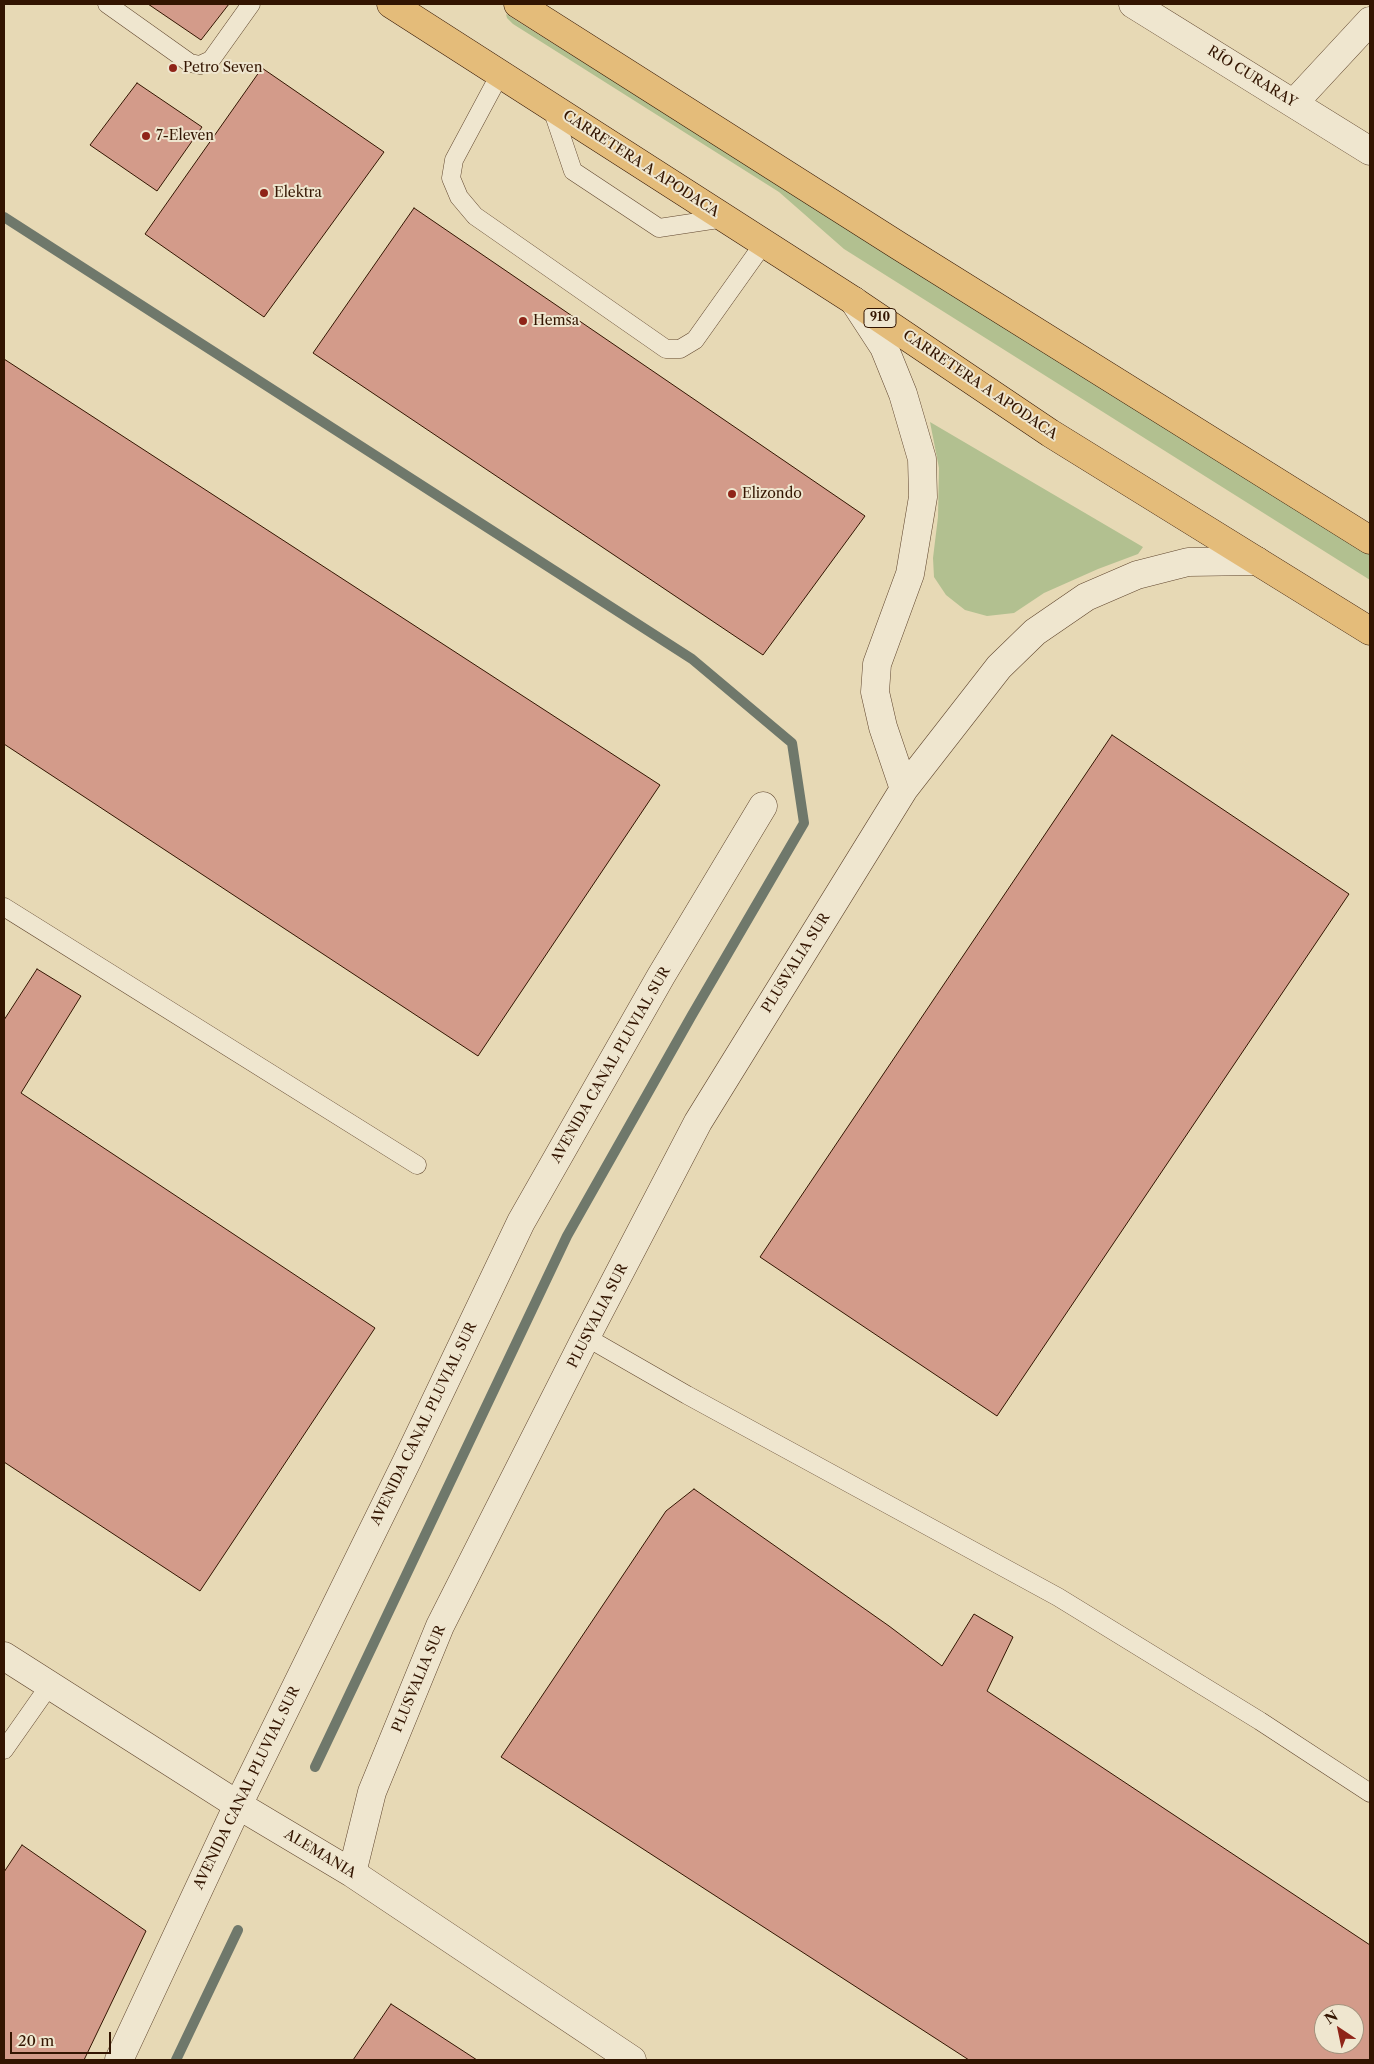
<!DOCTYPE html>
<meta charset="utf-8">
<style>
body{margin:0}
#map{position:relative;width:1374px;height:2064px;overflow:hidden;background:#e7d9b5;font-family:"Libre Caslon Text",serif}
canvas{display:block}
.frame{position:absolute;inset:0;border:5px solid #331501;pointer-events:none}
.north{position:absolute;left:1314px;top:2004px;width:50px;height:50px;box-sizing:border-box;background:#efe6cf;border:1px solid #a4927d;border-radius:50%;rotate:326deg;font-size:14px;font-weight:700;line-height:20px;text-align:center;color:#331501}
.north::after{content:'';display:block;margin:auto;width:18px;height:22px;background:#8f2418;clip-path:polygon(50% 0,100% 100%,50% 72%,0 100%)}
.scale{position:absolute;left:10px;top:2032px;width:101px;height:22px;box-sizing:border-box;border:2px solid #331501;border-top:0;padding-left:6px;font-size:15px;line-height:18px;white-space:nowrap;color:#331501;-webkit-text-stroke:4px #efe6cf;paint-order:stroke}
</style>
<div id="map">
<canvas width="1374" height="2064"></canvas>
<div class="frame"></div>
<div class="north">N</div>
<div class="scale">20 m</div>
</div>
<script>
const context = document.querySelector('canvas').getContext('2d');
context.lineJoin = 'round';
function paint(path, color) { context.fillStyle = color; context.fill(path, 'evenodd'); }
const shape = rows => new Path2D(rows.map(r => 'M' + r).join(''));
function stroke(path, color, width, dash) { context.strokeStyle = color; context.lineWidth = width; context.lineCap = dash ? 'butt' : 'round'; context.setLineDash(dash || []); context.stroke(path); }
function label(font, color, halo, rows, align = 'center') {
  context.font = font + ' "Libre Caslon Text",serif'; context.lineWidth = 4; context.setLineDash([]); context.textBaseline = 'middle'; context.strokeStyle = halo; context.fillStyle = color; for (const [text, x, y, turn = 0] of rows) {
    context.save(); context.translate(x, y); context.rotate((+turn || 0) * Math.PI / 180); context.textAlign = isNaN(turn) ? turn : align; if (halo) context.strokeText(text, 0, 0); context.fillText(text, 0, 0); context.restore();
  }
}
paint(shape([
 [506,14,1370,554,1370,580,844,249,779,192,513,24,507,18],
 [930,422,1143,547,1138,554,1098,569,1044,593,1014,613,987,616,965,610,946,595,934,577,933,558,938,517,939,468]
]), '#b2c090');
stroke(shape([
 [4,217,692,659,792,743,804,823,692,1015,567,1236,315,1767],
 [176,2060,238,1930]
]), '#6f786b', 10);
const building = shape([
 [148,4,229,4,201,40,148,4],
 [262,68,384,152,264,317,145,234,262,68],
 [137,83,202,127,157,191,90,145,137,83],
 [414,208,865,516,763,655,313,353,414,208],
 [4,359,660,785,478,1056,4,744,4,359],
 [1112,735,1349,894,997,1416,760,1257,1112,735],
 [37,969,81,996,21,1093,375,1328,200,1591,4,1462,4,1020,37,969],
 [694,1489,889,1626,942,1666,974,1614,1013,1637,987,1691,1370,1945,1370,2060,969,2060,501,1757,666,1511,694,1489],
 [1324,2014,1354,2014,1354,2044,1324,2044,1324,2014],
 [22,1845,146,1931,84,2060,4,2060,4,1872,22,1845],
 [391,2004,477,2060,353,2060,391,2004]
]);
paint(building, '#d39b8a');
stroke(building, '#331501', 1);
const lane = shape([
 [107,4,190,63,200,65,211,60,251,4],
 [500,74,454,160,451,178,459,197,475,216,666,349,680,349,695,340,764,243],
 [551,106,573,171,659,228,725,218],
 [4,907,417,1165],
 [586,1337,687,1395,1058,1597,1260,1721,1370,1793],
 [4,1750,49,1686]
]);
const street = shape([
 [1133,4,1370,151],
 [1294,103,1370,21],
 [854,301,884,347,903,394,922,459,923,497,910,574,877,664,875,692,883,727,904,789],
 [4,1656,238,1805,352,1873,632,2060],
 [352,1873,372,1792,440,1626,586,1337,698,1122,904,789,999,667,1035,632,1086,597,1137,575,1188,562,1257,561],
 [119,2060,238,1805,407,1461,521,1222,661,976,763,806]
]);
const primary = shape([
 [391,4,854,301,1050,433,1370,631],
 [518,4,899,246,1370,540]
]);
stroke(lane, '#60462e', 19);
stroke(street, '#60462e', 29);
stroke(primary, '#331501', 29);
stroke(lane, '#efe6cf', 18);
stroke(street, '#efe6cf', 28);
stroke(primary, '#e4bc7a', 28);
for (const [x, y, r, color] of [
 [173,68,5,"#8f2418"],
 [146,136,5,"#8f2418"],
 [264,193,5,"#8f2418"],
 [523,321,5,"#8f2418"],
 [732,494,5,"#8f2418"]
]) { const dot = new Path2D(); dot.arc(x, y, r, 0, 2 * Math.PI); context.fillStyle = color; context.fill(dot); stroke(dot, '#efe6cf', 2); }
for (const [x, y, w] of [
 [880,318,32]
]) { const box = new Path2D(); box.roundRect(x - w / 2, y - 9.5, w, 19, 4); context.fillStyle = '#efe6cf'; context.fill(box); stroke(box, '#331501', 1); }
label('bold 12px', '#331501', null, [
 ["910",880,318]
]);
label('14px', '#331501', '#efe6cf', [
 ["Petro Seven",183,68],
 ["7-Eleven",156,136],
 ["Elektra",274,193],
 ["Hemsa",533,321],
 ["Elizondo",742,494]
], 'left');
label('14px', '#331501', '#efe6cf', [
 ["RÍO CURARAY",1252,77,32],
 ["CARRETERA A APODACA",641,164,33],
 ["CARRETERA A APODACA",980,385,34],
 ["PLUSVALIA SUR",796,963,-58],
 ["AVENIDA CANAL PLUVIAL SUR",611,1065,-60],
 ["PLUSVALIA SUR",598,1316,-63],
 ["AVENIDA CANAL PLUVIAL SUR",424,1424,-64],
 ["PLUSVALIA SUR",419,1679,-67],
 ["AVENIDA CANAL PLUVIAL SUR",247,1788,-64],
 ["ALEMANIA",320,1854,31]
]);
</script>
